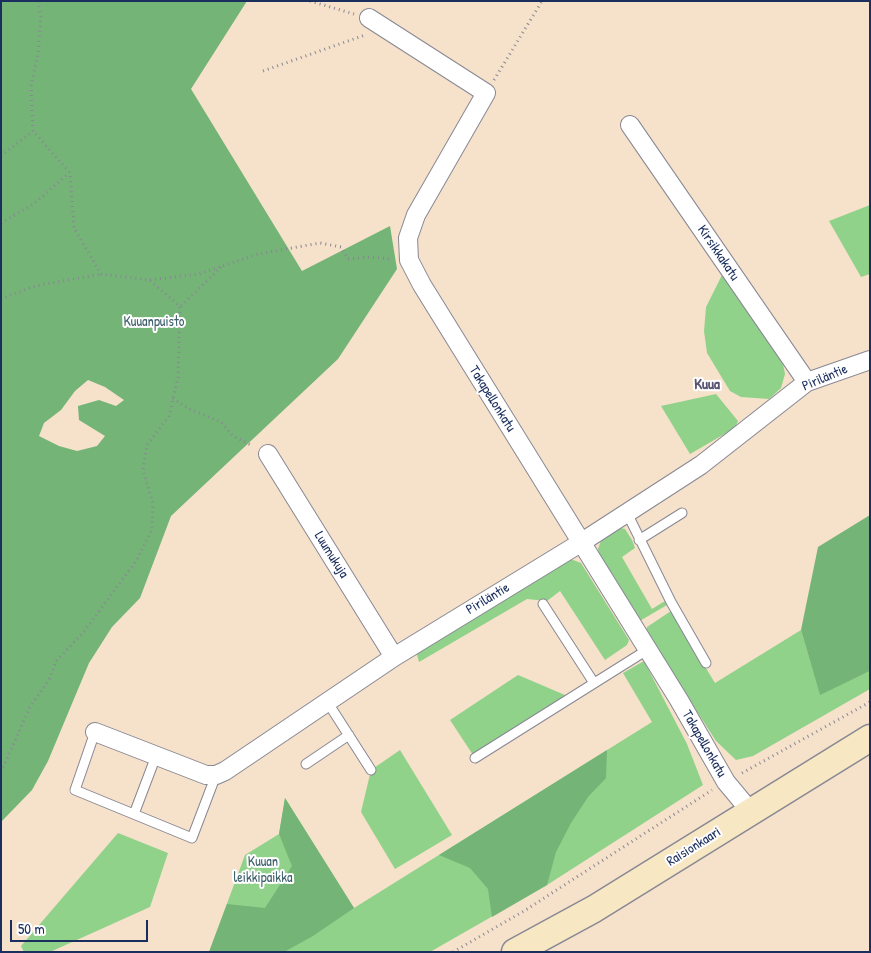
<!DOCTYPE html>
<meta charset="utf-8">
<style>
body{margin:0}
#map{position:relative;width:871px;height:953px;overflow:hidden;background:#f6e1ca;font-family:"Patrick Hand",sans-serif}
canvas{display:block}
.frame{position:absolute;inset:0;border:2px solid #1b2f5e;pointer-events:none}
.scale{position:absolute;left:10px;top:920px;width:138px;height:22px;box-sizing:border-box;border:2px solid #1b2f5e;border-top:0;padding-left:6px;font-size:15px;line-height:18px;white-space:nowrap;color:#1b2f5e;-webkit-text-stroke:4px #fff;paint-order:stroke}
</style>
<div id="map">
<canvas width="871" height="953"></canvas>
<div class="frame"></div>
<div class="scale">50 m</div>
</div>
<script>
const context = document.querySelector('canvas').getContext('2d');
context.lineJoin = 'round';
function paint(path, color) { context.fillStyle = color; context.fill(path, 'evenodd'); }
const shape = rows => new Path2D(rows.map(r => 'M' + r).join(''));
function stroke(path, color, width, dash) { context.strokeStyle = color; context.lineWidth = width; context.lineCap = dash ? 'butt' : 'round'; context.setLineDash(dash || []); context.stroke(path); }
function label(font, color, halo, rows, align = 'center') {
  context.font = font + ' "Patrick Hand",sans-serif'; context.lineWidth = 4; context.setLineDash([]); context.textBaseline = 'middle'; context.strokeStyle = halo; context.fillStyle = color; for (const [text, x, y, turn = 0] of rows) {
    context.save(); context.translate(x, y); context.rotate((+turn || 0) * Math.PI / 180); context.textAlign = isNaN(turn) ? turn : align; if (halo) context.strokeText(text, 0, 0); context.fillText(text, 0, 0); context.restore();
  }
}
paint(shape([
 [870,205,870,274,861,277,829,221],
 [724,271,782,359,785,374,781,388,769,399,741,397,730,391,707,353,704,331,706,307],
 [716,394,738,421,735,428,690,454,661,406],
 [616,527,625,529,632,540,635,548,622,557,652,609,665,601,667,605,638,622,600,562,598,549,602,538],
 [568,558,581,563,629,640,627,645,605,660,560,591,547,601,527,599,419,662,416,651],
 [671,611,715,683,801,630,820,694,870,671,870,689,753,756,736,760,716,741,646,632,647,627],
 [644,661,687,744,703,785,547,885,430,952,209,952,245,855,279,834,285,798,354,908,652,722,623,673],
 [518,675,572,698,475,758,450,720],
 [400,750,452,835,395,869,361,812,371,770],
 [118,833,168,853,150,907,50,952,24,952,21,946]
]), '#90d28a');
paint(shape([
 [1,1,247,1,191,89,302,271,390,226,397,269,338,359,171,516,140,598,112,627,89,663,48,761,32,790,1,822],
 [88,380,105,387,124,400,116,406,99,400,78,406,79,420,105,436,97,446,77,451,59,446,39,436,44,423,61,410,75,391],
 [870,515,870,671,820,695,801,630,818,547],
 [607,750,606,778,588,797,571,823,556,852,547,885,492,917,488,889,470,868,439,855],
 [285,798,354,908,313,936,284,952,209,952,227,904,265,908,292,866,279,834]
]), '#74b476');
const lane = shape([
 [627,513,671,602,706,663],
 [639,540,682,513],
 [543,604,594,683],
 [328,703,371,770],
 [95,732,75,790,192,838,216,775],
 [475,758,647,650],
 [306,764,349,735],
 [134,814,156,756]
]);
const street = shape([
 [369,18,486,93,416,215,408,238,409,260,422,285,679,700,726,782,751,812],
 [630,125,807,382],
 [268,454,394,657],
 [95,732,206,775,216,775,225,771,394,657,582,542,701,465,807,382,870,360]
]);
const secondary = shape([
 [515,952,594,909,870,738]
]);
stroke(lane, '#888894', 11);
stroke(street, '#888894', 20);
stroke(secondary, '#888894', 29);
stroke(shape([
 [310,1,354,14],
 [263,71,365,35],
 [494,80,542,1],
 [33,131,31,86,38,54,41,17,38,1],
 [1,156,33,131],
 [1,223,35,203,69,173],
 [150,280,199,274,258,254,320,243,341,247,348,259,369,257,391,259],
 [1,299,35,286,101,274],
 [181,306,221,267],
 [173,398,189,409,221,422,233,436,253,446],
 [1,772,30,707,49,680,56,661,83,633,136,561,152,530,153,504,143,470,147,445,169,416,178,377,180,306,149,280,101,274,74,228,70,173,33,131],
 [742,773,870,702],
 [453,952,524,911,712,790]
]), '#888894', 3, [1, 4]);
stroke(lane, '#fff', 9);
stroke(street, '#fff', 18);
stroke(secondary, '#f7e8c3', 26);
label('14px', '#1b2f5e', '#fff', [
 ["Kirsikkakatu",718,253,56],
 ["Piriläntie",825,378,-23],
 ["Takapellonkatu",492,399,58],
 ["Luumukuja",331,555,58],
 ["Piriläntie",488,599,-31],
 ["Takapellonkatu",704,744,60],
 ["Raisionkaari",694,847,-32]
]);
label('14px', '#3e606b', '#fff', [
 ["Kuuanpuisto",154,322],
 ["Kuuan",263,862],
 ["leikkipaikka",263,878]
]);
label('bold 15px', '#595471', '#fff', [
 ["Kuua",707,385]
]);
</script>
